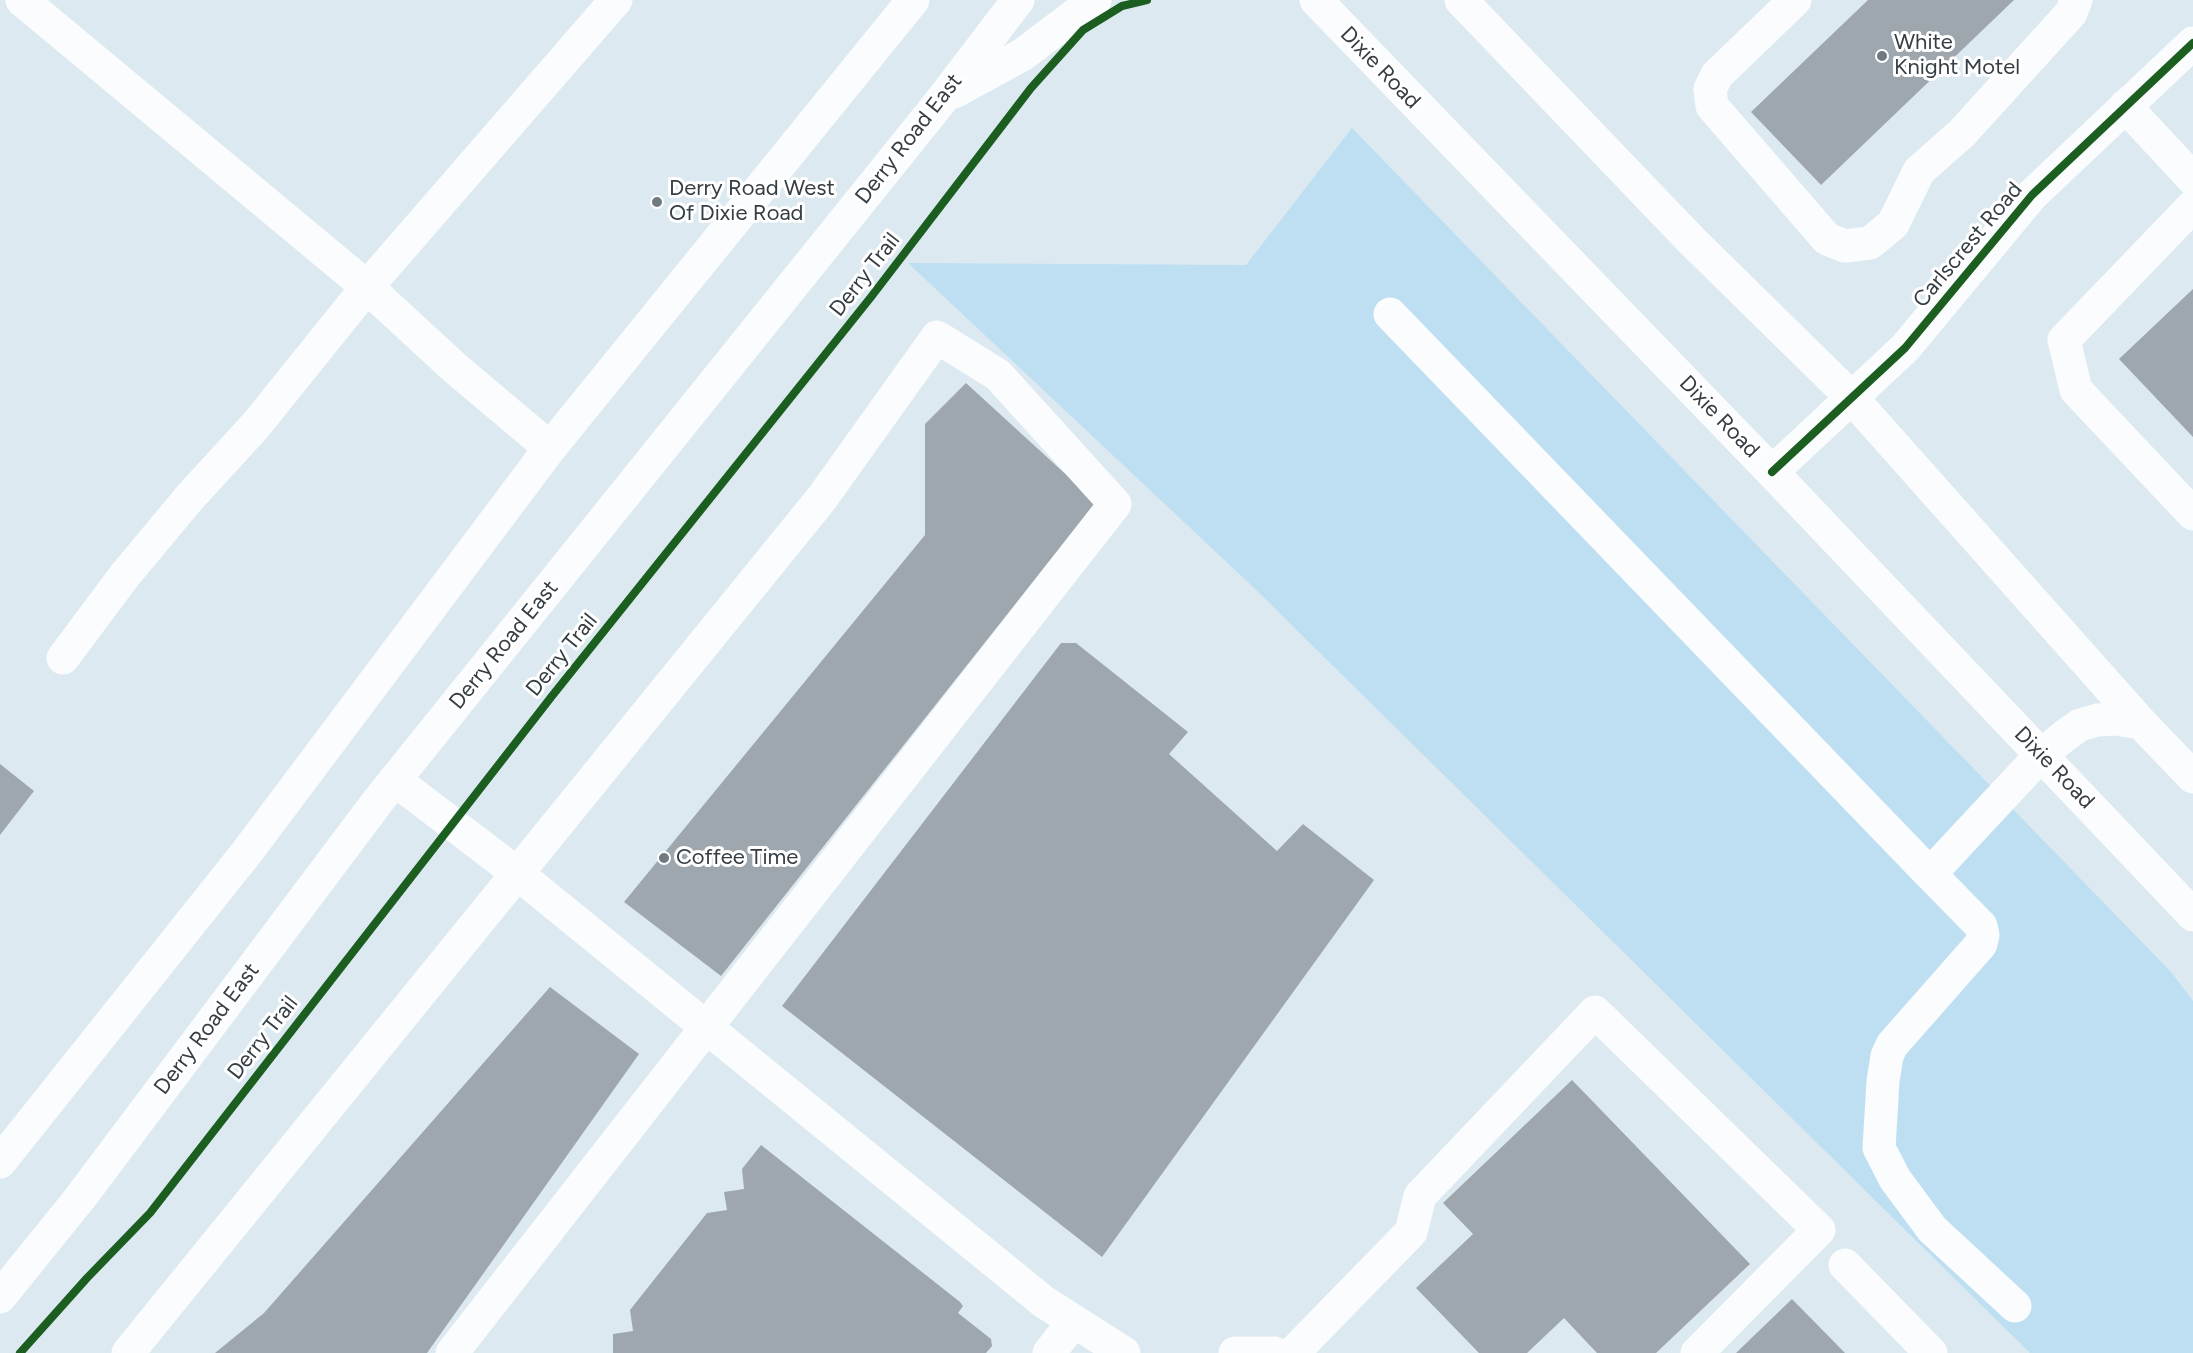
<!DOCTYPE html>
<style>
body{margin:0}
canvas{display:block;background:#dce9f1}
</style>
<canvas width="2193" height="1353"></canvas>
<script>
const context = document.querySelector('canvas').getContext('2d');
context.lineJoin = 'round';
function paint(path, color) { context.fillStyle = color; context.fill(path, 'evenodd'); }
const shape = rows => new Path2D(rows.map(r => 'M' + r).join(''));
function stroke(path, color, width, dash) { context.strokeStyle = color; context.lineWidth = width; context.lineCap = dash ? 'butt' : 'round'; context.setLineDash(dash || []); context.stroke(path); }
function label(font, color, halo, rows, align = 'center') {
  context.font = font + ' Figtree,sans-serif'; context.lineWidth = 6; context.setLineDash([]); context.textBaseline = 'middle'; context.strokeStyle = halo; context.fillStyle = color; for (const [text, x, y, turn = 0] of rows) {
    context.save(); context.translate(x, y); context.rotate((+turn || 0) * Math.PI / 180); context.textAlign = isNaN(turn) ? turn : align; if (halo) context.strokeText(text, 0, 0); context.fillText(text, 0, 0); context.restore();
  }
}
paint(shape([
 [1352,128,2171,972,2193,1001,2193,1353,2030,1353,1251,585,908,263,1246,265]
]), '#bedff2');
paint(shape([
 [1868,0,2014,0,1821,185,1751,112],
 [2193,289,2193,437,2119,359],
 [966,383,1096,502,721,976,624,902,925,535,925,424],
 [1061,643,1076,643,1188,732,1169,754,1277,851,1303,824,1374,880,1102,1257,782,1006],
 [0,764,34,791,0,835],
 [550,987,639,1054,427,1353,215,1353,264,1313],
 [1572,1080,1750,1264,1656,1353,1597,1353,1564,1318,1527,1353,1479,1353,1416,1288,1473,1234,1443,1203],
 [761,1145,960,1302,963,1306,958,1313,991,1339,992,1346,986,1353,613,1353,613,1334,633,1331,630,1310,707,1213,727,1210,724,1192,744,1189,742,1169],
 [1792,1299,1845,1353,1736,1353]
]), '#9da7ad');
stroke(shape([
 [22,0,367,287,456,369,550,448],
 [1795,0,1717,75,1710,89,1712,106,1827,239,1845,246,1870,243,1893,224,1919,171,1962,133,2071,13,2076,0],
 [2125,106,2193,179],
 [2193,206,2064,340,2076,390,2193,514],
 [1390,314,1930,874,2041,755,2067,734,2080,725,2097,720,2116,719,2141,723],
 [1772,472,1905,348,2032,195,2193,43],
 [63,658,125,575,190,497,256,425,367,287,616,0],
 [395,780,518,874,1044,1302,1124,1353],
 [1930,874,1981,926,1983,935,1981,944,1892,1045,1887,1056,1883,1081,1879,1148,1895,1179,1932,1229,2015,1306],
 [1845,1265,1931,1353],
 [128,1353,822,498,937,337,998,375,1115,504,452,1353],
 [1049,1353,1074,1321],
 [1235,1353,1274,1353],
 [1293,1353,1411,1232,1420,1196,1595,1012,1819,1230,1697,1353]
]), '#fafcfd', 33);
stroke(shape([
 [1316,0,1772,472,2193,915],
 [1461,0,1691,240,1851,397,2141,723,2193,777],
 [954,92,1022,55,1095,0],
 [0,1162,247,852,550,448,913,0],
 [0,1297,80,1198,378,801,944,97,1018,0]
]), '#fafcfd', 33);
stroke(shape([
 [1772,472,1905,348,2032,195,2193,43],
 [20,1353,87,1278,150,1213,552,696,871,297,1031,88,1083,30,1122,6,1147,0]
]), '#1b5e20', 8);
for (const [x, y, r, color] of [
 [1882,56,6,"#6f7a81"],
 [657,202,6,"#6f7a81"],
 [664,858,6,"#6f7a81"]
]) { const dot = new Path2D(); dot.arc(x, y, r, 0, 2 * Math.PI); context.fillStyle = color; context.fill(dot); stroke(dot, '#fff', 2); }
label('22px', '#353e44', '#fff', [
 ["White",1894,43],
 ["Knight Motel",1894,68],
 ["Derry Road West",669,189],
 ["Of Dixie Road",669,214],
 ["Coffee Time",676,858]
], 'left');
label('22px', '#353e44', '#fff', [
 ["Dixie Road",1380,68,46],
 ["Derry Road East",909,139,-52],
 ["Carlscrest Road",1968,245,-50],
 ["Derry Trail",865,275,-52],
 ["Dixie Road",1719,417,46],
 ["Derry Road East",504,645,-51],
 ["Derry Trail",562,655,-51],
 ["Dixie Road",2054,768,46],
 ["Derry Road East",207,1029,-53],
 ["Derry Trail",263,1038,-52]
]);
</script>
